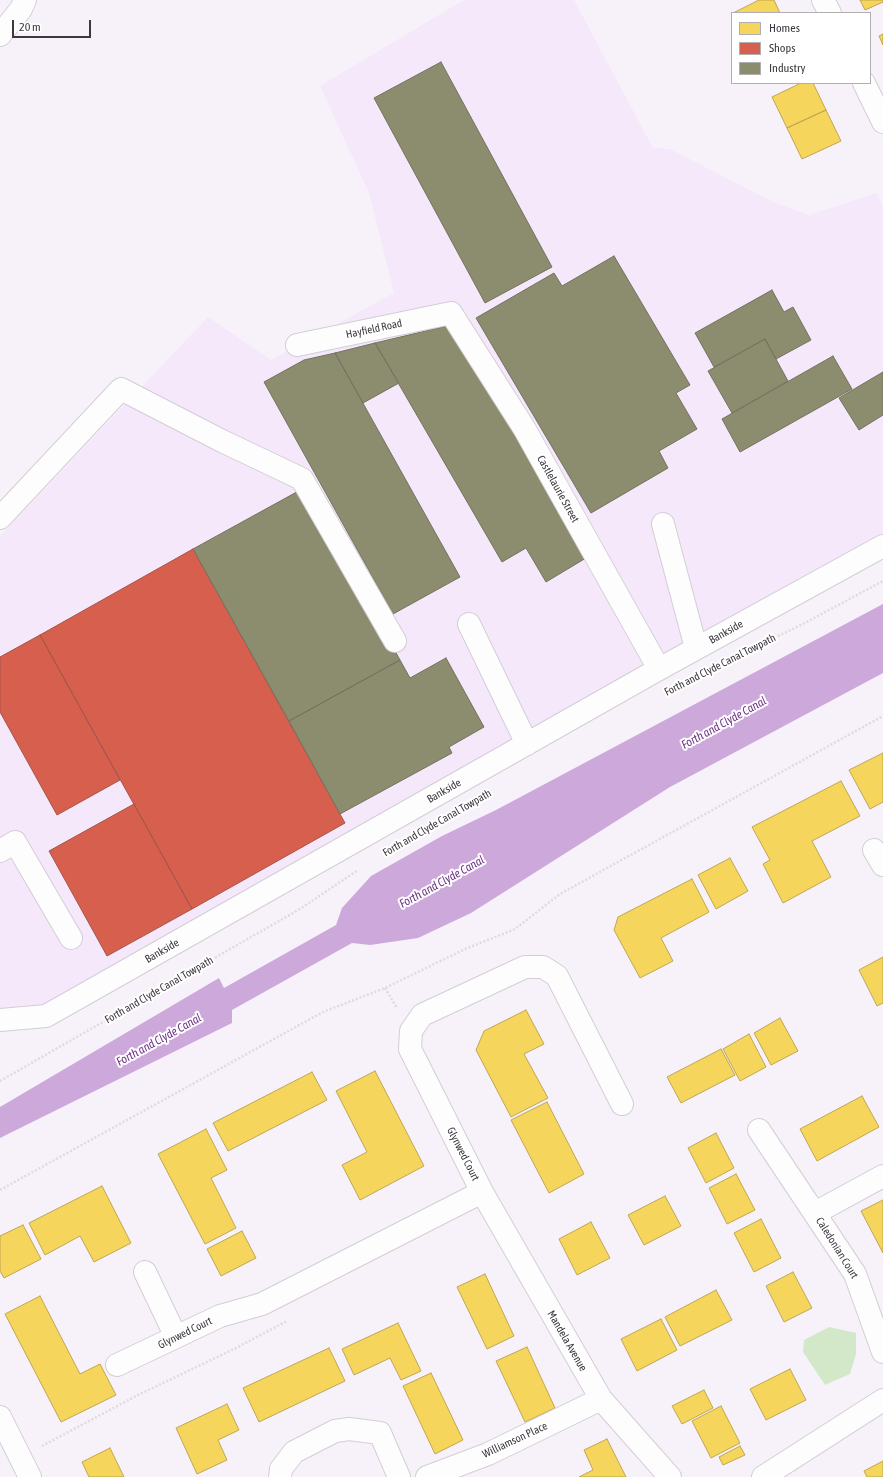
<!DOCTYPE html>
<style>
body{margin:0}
#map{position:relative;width:883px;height:1477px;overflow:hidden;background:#f7f2fa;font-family:"Asap Condensed",sans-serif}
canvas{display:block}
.legend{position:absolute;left:731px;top:12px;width:140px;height:72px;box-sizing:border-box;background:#fff;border:1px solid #b1afb2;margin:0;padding:5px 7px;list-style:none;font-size:12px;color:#3d383f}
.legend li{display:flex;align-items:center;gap:8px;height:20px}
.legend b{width:20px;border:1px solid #b1afb2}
.scale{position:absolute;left:12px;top:20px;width:79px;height:18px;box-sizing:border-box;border:2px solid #3d383f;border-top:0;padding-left:5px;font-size:12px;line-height:14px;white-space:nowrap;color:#3d383f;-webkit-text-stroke:3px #fff;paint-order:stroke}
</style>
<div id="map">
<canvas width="883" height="1477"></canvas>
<ul class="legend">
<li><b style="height:11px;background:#f6d55c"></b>Homes</li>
<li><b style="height:11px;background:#d6604d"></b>Shops</li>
<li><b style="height:11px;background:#8c8c6e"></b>Industry</li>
</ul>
<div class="scale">20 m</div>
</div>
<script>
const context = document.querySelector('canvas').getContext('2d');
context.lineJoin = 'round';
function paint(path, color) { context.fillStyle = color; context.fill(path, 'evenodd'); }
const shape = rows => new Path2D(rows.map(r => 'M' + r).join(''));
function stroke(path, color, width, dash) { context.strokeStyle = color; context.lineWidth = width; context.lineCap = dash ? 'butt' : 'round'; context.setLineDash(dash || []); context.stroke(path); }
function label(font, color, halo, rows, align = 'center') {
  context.font = font + ' "Asap Condensed",sans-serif'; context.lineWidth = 4; context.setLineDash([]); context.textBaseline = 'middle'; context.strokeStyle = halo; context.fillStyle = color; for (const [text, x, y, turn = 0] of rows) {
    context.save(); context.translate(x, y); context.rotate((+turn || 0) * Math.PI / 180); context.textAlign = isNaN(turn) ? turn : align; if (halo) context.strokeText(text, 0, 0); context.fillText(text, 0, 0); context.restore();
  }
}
paint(shape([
 [464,0,574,0,653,148,670,149,773,202,809,215,876,193,883,207,883,549,46,1016,0,1016,0,536,208,317,271,360,394,293,369,193,320,86]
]), '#f4e8fa');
paint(shape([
 [829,1327,856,1333,856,1354,850,1374,825,1385,803,1352,804,1340]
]), '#d3e8c8');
paint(shape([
 [883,604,883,673,670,787,471,913,418,938,370,945,352,943,232,1010,232,1023,0,1138,0,1107,219,978,224,988,336,925,342,908,371,876,442,836,496,810]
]), '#cca8db');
const homes = shape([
 [759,0,774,0,780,13,733,13,759,0],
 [860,0,883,0,883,2,865,10,860,0],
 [883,34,883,45,879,36,883,34],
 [801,83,813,83,826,110,787,128,772,97,801,83],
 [826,110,841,141,802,159,787,128,826,110],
 [883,753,883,802,870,809,849,770,883,753],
 [841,781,860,816,812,841,831,877,783,903,763,864,770,860,752,827,841,781],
 [730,858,748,891,716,909,698,875,730,858],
 [692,879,709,912,661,938,673,961,640,978,614,930,618,917,692,879],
 [883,957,883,1003,877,1006,859,970,883,957],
 [526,1010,544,1044,524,1054,548,1098,511,1117,476,1050,484,1031,526,1010],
 [780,1018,798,1051,771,1065,754,1033,780,1018],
 [749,1034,766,1067,740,1081,723,1049,749,1034],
 [721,1049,735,1075,681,1103,667,1077,721,1049],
 [375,1071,424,1166,360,1200,342,1165,367,1152,336,1091,375,1071],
 [312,1072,327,1100,228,1151,213,1123,312,1072],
 [862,1096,879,1127,817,1161,800,1129,862,1096],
 [547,1102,584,1174,549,1193,511,1120,547,1102],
 [206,1129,227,1170,211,1178,236,1228,205,1244,158,1154,206,1129],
 [716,1133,734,1168,706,1183,688,1148,716,1133],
 [736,1174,755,1210,727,1224,709,1188,736,1174],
 [102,1186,131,1243,94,1262,80,1236,45,1255,29,1223,102,1186],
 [665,1196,681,1226,644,1245,628,1215,665,1196],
 [883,1200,883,1253,861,1211,883,1200],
 [761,1219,781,1258,754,1272,734,1233,761,1219],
 [591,1222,610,1258,577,1275,559,1239,591,1222],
 [23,1225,41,1259,4,1278,0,1271,0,1236,23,1225],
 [242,1231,256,1258,221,1276,207,1249,242,1231],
 [793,1272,812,1308,784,1322,766,1286,793,1272],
 [485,1274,514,1336,487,1349,457,1287,485,1274],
 [716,1290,732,1320,680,1346,665,1317,716,1290],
 [40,1296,80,1374,100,1364,116,1395,61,1422,5,1314,40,1296],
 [661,1319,677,1350,637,1371,621,1339,661,1319],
 [398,1323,421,1371,401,1380,390,1358,354,1375,342,1349,398,1323],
 [527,1347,555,1408,525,1422,496,1361,527,1347],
 [329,1348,345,1381,259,1422,243,1388,329,1348],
 [790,1369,806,1400,766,1420,750,1389,790,1369],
 [431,1373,463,1440,435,1454,403,1386,431,1373],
 [704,1390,713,1408,682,1424,672,1406,704,1390],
 [227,1404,239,1430,218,1440,227,1460,197,1474,176,1428,227,1404],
 [721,1406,740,1443,711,1458,692,1421,721,1406],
 [607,1439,626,1477,579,1477,593,1470,584,1450,607,1439],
 [740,1446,745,1455,723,1465,719,1457,740,1446],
 [110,1448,124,1477,89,1477,82,1462,110,1448],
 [883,1461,883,1477,867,1477,864,1471,883,1461]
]);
paint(homes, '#f6d55c');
stroke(homes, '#bea653', 1);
const shops = shape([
 [193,549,345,823,192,909,40,635,193,549],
 [40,635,120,780,57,815,0,712,0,657,40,635],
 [134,804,192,909,107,956,49,851,134,804]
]);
paint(shops, '#d6604d');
stroke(shops, '#a85449', 1);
const industry = shape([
 [441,62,552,267,485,303,374,98,441,62],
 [614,256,690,385,676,393,697,429,659,451,668,468,591,513,476,318,554,273,562,286,614,256],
 [772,290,784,312,793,307,811,340,776,359,765,339,714,367,695,333,772,290],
 [451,325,586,558,546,582,526,548,502,562,375,343,451,325],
 [765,339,788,381,732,413,708,371,765,339],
 [375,343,399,383,363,403,335,353,375,343],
 [335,353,460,577,393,614,264,382,304,360,335,353],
 [833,356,852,389,740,452,722,419,833,356],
 [883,372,883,415,859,430,839,398,883,372],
 [304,488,400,660,289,721,193,549,304,488],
 [446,658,484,727,449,747,452,753,340,814,289,721,400,660,410,678,446,658]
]);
paint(industry, '#8c8c6e');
stroke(industry, '#747360', 1);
const minor = shape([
 [823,0,830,13],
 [0,35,21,9,25,0],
 [864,83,883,122],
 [297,345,451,313,524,428,659,669],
 [0,518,121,389,222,441,302,479,395,641],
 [663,524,696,648],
 [469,624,527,744],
 [874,850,883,865],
 [0,851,15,842,71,938],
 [0,1020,46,1016,659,669,883,546],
 [759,1130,855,1274,883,1352],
 [482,1192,601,1399,670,1477],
 [815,1213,883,1176],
 [145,1272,176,1337],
 [117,1365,220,1316,262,1304,482,1192,410,1049,411,1031,422,1015,525,967,543,967,557,976,622,1104],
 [0,1417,30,1477],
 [280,1477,281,1469,294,1452,335,1431,349,1429,380,1433,399,1477],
 [427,1477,488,1454,601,1399],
 [763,1477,883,1400]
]);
stroke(minor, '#d3ced5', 24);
stroke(shape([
 [749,650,803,624,883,581],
 [385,988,397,1008],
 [0,1081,300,909,358,870],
 [0,1190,323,1012,385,988,463,950,515,929,560,894,883,716],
 [42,1446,136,1396,236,1348,287,1321]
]), '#dddbdd', 2.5, [2, 2]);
stroke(minor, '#fefdfe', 22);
label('11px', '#3d383f', '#fff', [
 ["Hayfield Road",374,329,-12],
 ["Castlelaurie Street",558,489,61],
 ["Bankside",726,632,-29],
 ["Forth and Clyde Canal Towpath",720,665,-27],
 ["Bankside",444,791,-30],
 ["Forth and Clyde Canal Towpath",437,823,-30],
 ["Bankside",162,951,-30],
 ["Forth and Clyde Canal Towpath",159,990,-30],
 ["Glynwed Court",463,1154,63],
 ["Caledonian Court",837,1248,58],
 ["Glynwed Court",185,1333,-26],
 ["Mandela Avenue",567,1341,60],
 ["Williamson Place",515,1440,-25]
]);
label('italic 12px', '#703688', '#fff', [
 ["Forth and Clyde Canal",724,723,-29],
 ["Forth and Clyde Canal",442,882,-29],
 ["Forth and Clyde Canal",159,1040,-29]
]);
</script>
